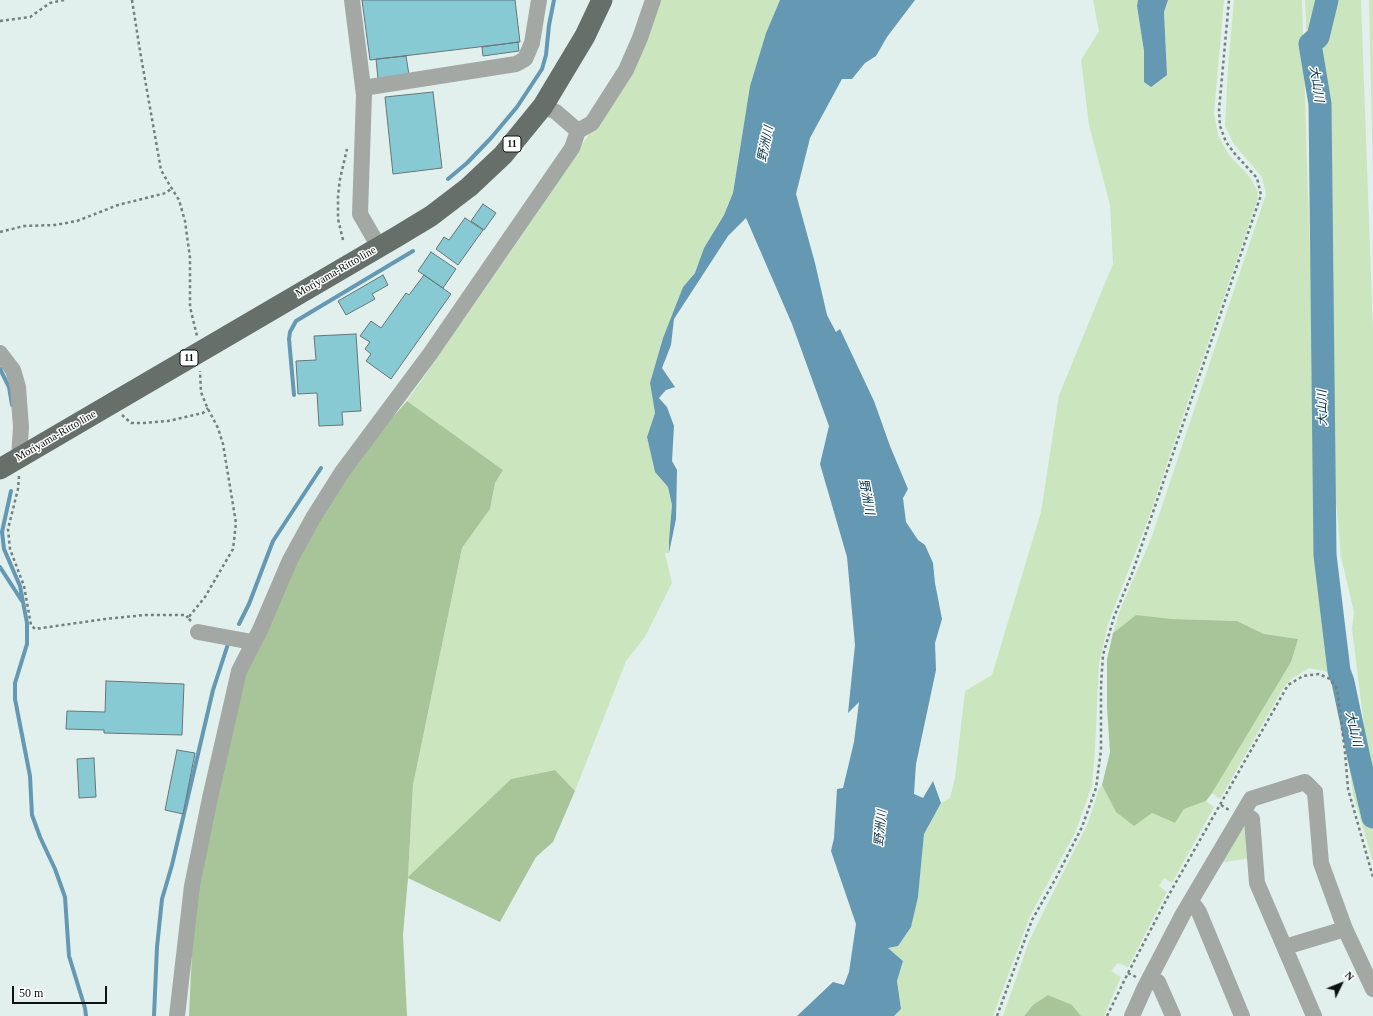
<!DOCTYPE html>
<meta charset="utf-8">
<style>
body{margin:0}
#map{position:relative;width:1373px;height:1016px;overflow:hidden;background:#e1f0ed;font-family:"Times New Roman",serif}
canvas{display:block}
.north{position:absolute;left:1321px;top:964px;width:40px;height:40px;-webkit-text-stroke:3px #fff;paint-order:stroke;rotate:47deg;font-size:11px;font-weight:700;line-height:16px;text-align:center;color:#0d1211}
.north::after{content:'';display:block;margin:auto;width:14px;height:18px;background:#0d1211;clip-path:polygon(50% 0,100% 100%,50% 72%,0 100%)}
.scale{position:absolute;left:12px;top:986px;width:95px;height:18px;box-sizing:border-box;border:2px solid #0d1211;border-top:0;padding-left:5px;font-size:12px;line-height:14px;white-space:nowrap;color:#0d1211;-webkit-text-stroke:3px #fff;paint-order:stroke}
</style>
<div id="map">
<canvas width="1373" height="1016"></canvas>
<div class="north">N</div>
<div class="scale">50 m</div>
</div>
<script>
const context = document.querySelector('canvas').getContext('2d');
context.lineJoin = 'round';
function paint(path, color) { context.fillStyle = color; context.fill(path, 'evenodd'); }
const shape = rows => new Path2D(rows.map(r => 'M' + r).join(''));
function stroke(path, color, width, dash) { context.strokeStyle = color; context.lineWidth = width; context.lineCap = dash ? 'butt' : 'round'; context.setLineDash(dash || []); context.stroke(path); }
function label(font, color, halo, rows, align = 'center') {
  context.font = font + ' "Times New Roman","Noto Sans JP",serif'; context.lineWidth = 3; context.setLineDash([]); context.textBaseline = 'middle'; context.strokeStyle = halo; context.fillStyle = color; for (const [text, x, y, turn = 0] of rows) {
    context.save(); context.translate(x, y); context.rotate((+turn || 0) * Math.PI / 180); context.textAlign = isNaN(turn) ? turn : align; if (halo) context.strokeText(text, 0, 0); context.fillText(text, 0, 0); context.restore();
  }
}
paint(shape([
 [658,0,780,0,766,33,750,86,733,193,724,215,704,248,695,273,683,287,663,338,650,383,655,413,647,437,655,472,668,487,672,505,669,540,669,553,665,553,672,583,645,637,626,661,575,791,555,770,511,779,408,878,413,785,462,548,490,509,495,483,503,470,407,401,525,231,628,75],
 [1093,0,1138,0,1137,6,1144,51,1144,82,1167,75,1164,12,1168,0,1224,0,1214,113,1218,135,1229,155,1250,177,1258,192,1257,201,1193,387,1149,517,1108,624,1099,664,1095,749,1092,786,1075,833,1030,916,993,1016,894,1016,901,1009,897,981,903,961,888,948,898,946,918,897,924,834,941,803,950,798,955,778,965,691,992,675,1041,512,1059,395,1113,264,1110,205,1089,125,1081,60,1099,31],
 [1234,0,1302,0,1314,390,1362,786,1373,832,1373,862,1353,794,1339,685,1329,672,1309,668,1291,679,1282,690,1220,799,1212,793,1247,733,1298,639,1264,634,1237,621,1173,619,1136,615,1113,633,1120,610,1151,539,1266,194,1262,177,1233,143,1225,126,1228,67],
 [1305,0,1361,0,1373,331,1373,783,1368,758,1352,629,1354,612,1341,557,1320,325],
 [1369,0,1373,0,1373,178],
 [1102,785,1116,812,1152,813,1175,823,1184,809,1206,801,1214,807,1172,883,1164,878,1159,886,1167,892,1128,967,1118,963,1111,971,1121,977,1104,1016,1081,1016,1072,1005,1033,1005,1024,1016,1003,1016,1029,941,1088,823,1099,789],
 [1248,816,1250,858,1219,863]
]), '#cbe6be');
paint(shape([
 [407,401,503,470,495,483,490,509,462,548,413,785,408,877,511,779,555,770,575,791,553,842,536,857,500,922,408,878,403,935,407,1016,189,1016,195,888,245,672,299,548,341,476],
 [1136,615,1173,619,1237,621,1264,634,1298,639,1291,662,1212,793,1206,801,1184,809,1175,823,1152,813,1134,826,1116,812,1102,785,1110,752,1107,707,1107,659,1113,633],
 [1048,995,1072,1005,1081,1016,1024,1016,1033,1005]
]), '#a7c599');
paint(shape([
 [780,0,915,0,887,37,876,56,865,63,852,79,842,79,810,138,796,194,815,263,827,315,836,332,840,329,874,401,890,446,908,489,903,498,906,522,918,540,925,545,933,563,935,583,942,619,935,643,936,670,916,764,914,794,923,798,933,781,941,803,924,834,918,897,911,927,898,946,888,948,903,961,897,981,901,1009,894,1016,797,1016,833,982,844,985,849,972,856,924,831,851,834,838,837,789,843,788,854,742,859,702,848,713,855,645,847,557,820,464,829,426,792,324,746,218,728,236,674,319,671,345,662,368,675,387,666,390,659,398,667,407,674,426,672,461,677,470,676,519,669,553,669,540,672,505,668,487,655,472,647,437,655,413,650,383,663,338,683,287,695,273,704,248,724,215,733,193,750,86,766,33],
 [1138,0,1168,0,1164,12,1167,75,1151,87,1144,82,1144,51,1137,6]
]), '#6498b3');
stroke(shape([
 [448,179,467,163,491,138,517,107,542,69,546,55,549,25,554,0],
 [0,369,9,387,12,405],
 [294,395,289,339,290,332,296,321,413,251],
 [11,491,2,532,4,549,20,586,27,623,27,644,15,683,15,699,30,776,32,815,40,837,55,869,65,897,69,956,85,1008,86,1016],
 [0,567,22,601],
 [239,624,249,604,273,541,321,468],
 [154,1016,157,947,162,899,172,865,213,690,228,644]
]), '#6498b3', 4);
stroke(shape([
 [1327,0,1318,37,1310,44,1320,104,1325,555,1339,671,1343,682,1359,758,1373,817]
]), '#6498b3', 23);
const building = shape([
 [362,0,515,0,520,42,370,60,362,0],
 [518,42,519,51,483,56,482,47,518,42],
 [406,56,409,75,378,79,376,59,406,56],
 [433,92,442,168,393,174,385,97,433,92],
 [483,204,496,213,484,230,471,221,483,204],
 [465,218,483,230,458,265,436,249,444,237,449,240,465,218],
 [431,252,456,269,443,288,418,271,431,252],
 [383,275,388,285,372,294,375,299,346,315,338,301,383,275],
 [424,275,451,294,391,379,366,361,371,354,365,349,370,342,360,336,371,321,381,328,406,293,409,295,424,275],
 [356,334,361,411,342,412,343,425,319,426,317,393,298,394,296,361,316,360,314,336,356,334],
 [106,681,184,684,182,735,104,733,104,730,66,729,67,711,105,712,106,681],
 [177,750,195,753,183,814,165,810,177,750],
 [94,758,96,797,79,798,77,759,94,758]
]);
paint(building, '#87cad4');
stroke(building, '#687577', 1);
stroke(shape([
 [132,0,140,51,161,170,169,184,179,200,185,221,190,258,190,307,197,336],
 [0,21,30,17,50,3,64,0],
 [0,232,24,226,55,225,77,221,118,205,166,193,172,188],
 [343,240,338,219,338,196,340,179,347,149],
 [122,415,131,423,144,423,168,421,203,413,208,408],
 [19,476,18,489,8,529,10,549,24,586,31,625,35,629,105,619,145,615,186,615,188,618],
 [191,621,188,618,205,597,233,549,236,523,223,444,218,428,207,407,201,392,200,371],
 [1221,805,1229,810],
 [1128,973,1136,977],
 [997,1016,1032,920,1056,878,1082,827,1096,788,1101,750,1101,685,1103,655,1114,617,1133,571,1261,195,1257,178,1235,154,1226,142,1220,126,1219,110,1229,0],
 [1107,1016,1128,973,1171,891,1288,685,1303,676,1319,674,1330,679,1337,689,1345,752,1348,789,1373,877]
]), '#757f7d', 2.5, [3, 3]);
stroke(shape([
 [352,0,364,95,360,214,379,247],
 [363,88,516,64,525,59,532,43,539,0],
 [578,131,592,123,626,70,640,38,653,0],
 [0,353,13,370,18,387,21,427,19,458],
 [198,632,252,642],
 [1243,813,1252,819,1257,883,1314,1016],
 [1191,901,1199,912,1242,1016],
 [1285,947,1345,929],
 [1150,977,1158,982,1173,1016],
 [177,1016,192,886,210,798,239,671,260,630,290,560,313,518,342,472,430,354,572,148,578,131,556,112,543,106],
 [1132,1016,1144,989,1183,914,1251,799,1305,782,1315,792,1321,863,1345,929,1373,989]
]), '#a3a8a5', 16);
stroke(shape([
 [0,469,398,236,431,216,469,187,503,155,543,106,585,36,602,0]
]), '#666f6a', 21);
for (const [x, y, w] of [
 [512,144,18],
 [189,358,18]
]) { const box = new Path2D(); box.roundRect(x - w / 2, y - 8, w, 16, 3); context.fillStyle = '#fff'; context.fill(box); stroke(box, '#0d1211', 1); }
label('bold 10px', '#0d1211', null, [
 ["11",512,144],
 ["11",189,358]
]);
label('11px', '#0d1211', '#fff', [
 ["Moriyama-Ritto line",336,272,-30],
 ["Moriyama-Ritto line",56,436,-30]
]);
label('italic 12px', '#003144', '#fff', [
 ["大山川",1316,84,81],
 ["野洲川",766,144,-78],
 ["大山川",1323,408,-91],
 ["野洲川",866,497,79],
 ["大山川",1353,729,77],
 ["野洲川",881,828,-85]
]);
</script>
